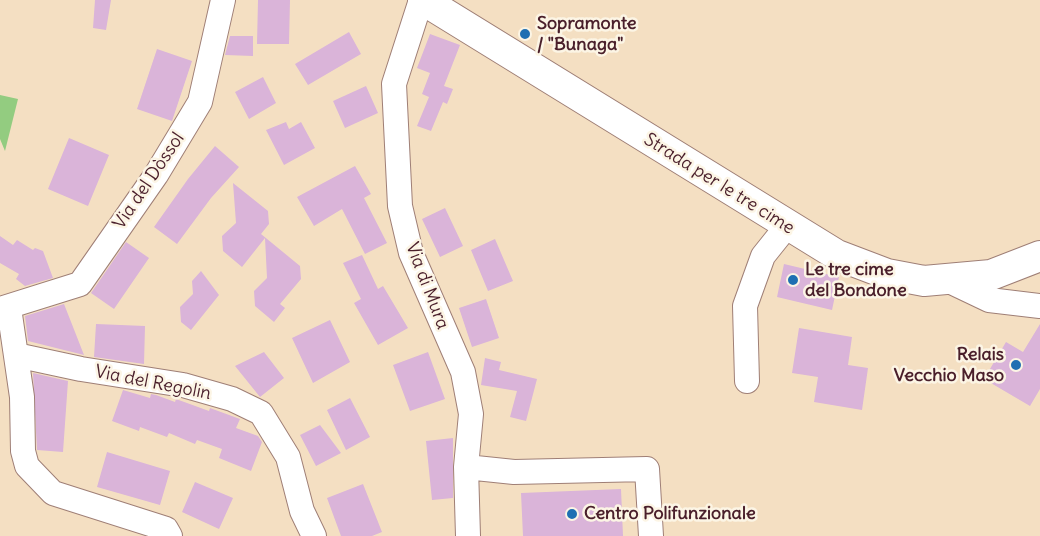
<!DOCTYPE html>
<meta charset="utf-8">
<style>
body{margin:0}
canvas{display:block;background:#f4dfc2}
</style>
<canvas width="1040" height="536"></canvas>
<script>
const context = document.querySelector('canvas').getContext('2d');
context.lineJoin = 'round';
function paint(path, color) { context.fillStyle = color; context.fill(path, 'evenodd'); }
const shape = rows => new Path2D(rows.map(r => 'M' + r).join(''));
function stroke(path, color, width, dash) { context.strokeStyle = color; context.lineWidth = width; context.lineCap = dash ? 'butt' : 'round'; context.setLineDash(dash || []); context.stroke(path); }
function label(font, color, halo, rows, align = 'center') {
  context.font = font + ' Delius,sans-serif'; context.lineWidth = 5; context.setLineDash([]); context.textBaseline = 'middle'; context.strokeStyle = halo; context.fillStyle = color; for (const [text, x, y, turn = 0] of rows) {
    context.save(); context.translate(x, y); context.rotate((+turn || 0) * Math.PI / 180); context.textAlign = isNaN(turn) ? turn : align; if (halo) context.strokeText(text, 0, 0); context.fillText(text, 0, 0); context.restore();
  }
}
paint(shape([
 [0,95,18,99,5,151,0,139]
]), '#93cc80');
paint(shape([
 [95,0,111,0,106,30,93,28],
 [258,0,290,0,289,44,257,44],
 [349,32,361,54,308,85,295,64],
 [430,34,460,45,444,86,453,89,447,104,443,102,431,131,417,126,429,97,422,94,430,73,417,68],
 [230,36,253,36,253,56,225,55],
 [157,49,192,61,172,121,137,109],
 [263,77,276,103,249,119,235,92],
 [366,86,378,113,345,128,333,101],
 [286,122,289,129,301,122,315,148,284,165,266,130],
 [69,138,109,155,88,206,48,189],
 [215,146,239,167,211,198,177,244,154,227,188,179],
 [355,166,371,194,364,198,387,243,365,254,342,209,314,226,297,197],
 [233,183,268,211,269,224,261,234,300,266,301,279,280,304,285,308,274,322,255,306,254,291,267,278,265,238,242,267,223,251,222,236,236,223],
 [445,208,463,246,440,257,422,219],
 [0,236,13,245,17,240,33,250,35,248,43,251,53,278,25,286,16,279,19,274,0,263],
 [495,239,513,281,488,291,471,250],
 [126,242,149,258,114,309,91,293],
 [362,255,378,289,383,286,408,328,378,345,354,303,361,299,343,263],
 [784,264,839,277,832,310,777,297],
 [201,271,219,295,191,330,181,322,180,307,193,294,192,281],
 [486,299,499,338,472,347,459,308],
 [64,304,75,332,84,355,28,341,25,316],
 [330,320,350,362,313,383,292,338],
 [96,324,145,326,144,364,94,357],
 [1040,324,1040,389,1030,406,984,379,1006,342,1023,352],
 [799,328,852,337,848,365,868,368,862,410,814,402,818,377,792,373],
 [264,352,284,378,260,397,235,366],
 [428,352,445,399,410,411,393,365],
 [485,358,501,362,499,370,537,379,526,421,510,417,517,391,481,385],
 [33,373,68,381,63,452,37,450],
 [123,390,150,398,151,394,156,395,175,402,176,399,209,411,210,408,240,419,236,428,258,436,262,442,251,471,219,458,222,449,197,440,195,444,169,433,167,437,140,427,139,431,112,421],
 [350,398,370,437,346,450,327,410],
 [320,425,341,453,316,466,300,435],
 [453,438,453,498,432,500,426,441],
 [107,452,170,471,160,505,97,487],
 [195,482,233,498,219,529,182,512],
 [363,484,382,532,372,536,341,536,327,498],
 [621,489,623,536,523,536,521,493]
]), '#dab4d9');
const minor = shape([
 [421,0,394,84,400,206,411,253,463,372,471,414,466,467,468,536],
 [947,280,989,300,1040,306],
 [9,308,22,397,23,451,27,466,53,493,166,529,170,536],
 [0,309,80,284,156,175,200,102,223,0],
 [16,355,81,369,183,385,232,399,261,413,288,457,302,511,314,536],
 [747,381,745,306,763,256,787,226],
 [466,467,514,472,647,469,651,536]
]);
const major = shape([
 [423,0,837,255,887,274,924,281,991,275,1040,256]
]);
stroke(minor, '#9f7f76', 26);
stroke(major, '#9f7f76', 32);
stroke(minor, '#fff', 24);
stroke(major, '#fff', 30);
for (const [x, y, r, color] of [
 [525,34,6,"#1f6fb2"],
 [793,280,6,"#1f6fb2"],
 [1016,365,6,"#1f6fb2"],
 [572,514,6,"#1f6fb2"]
]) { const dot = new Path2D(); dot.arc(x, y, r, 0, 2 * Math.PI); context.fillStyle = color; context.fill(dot); stroke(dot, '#fcf5e5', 2); }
label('bold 18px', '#4a1f2b', '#fcf5e5', [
 ["Sopramonte",537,24],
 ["/ \"Bunaga\"",537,45],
 ["Le tre cime",805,270],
 ["del Bondone",805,291],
 ["Relais",1004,355,"right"],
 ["Vecchio Maso",1004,376,"right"],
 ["Centro Polifunzionale",584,514]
], 'left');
label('18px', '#4a1f2b', '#fcf5e5', [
 ["Via del Dòssol",149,181,-56],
 ["Strada per le tre cime",719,184,32],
 ["Via di Mura",427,286,69],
 ["Via del Regolin",153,383,11]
]);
</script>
